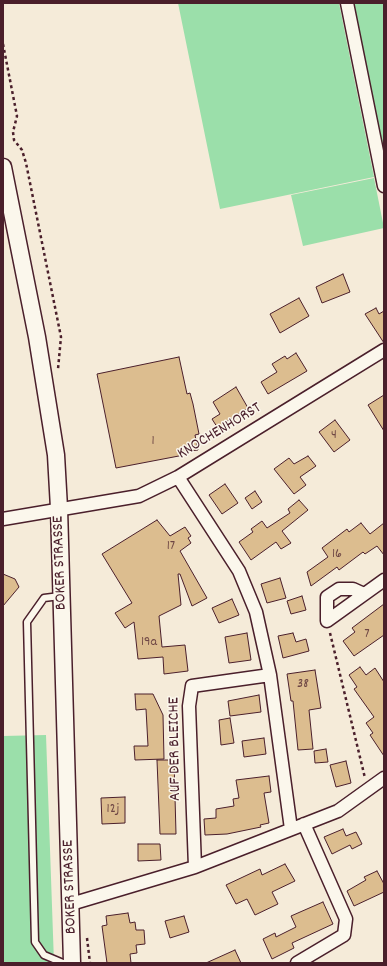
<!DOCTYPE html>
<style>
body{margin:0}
#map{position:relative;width:387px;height:966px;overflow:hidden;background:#f5ebd9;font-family:Dekko,sans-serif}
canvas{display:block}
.frame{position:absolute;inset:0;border:4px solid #4a1f2b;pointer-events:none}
</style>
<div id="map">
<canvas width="387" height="966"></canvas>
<div class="frame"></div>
</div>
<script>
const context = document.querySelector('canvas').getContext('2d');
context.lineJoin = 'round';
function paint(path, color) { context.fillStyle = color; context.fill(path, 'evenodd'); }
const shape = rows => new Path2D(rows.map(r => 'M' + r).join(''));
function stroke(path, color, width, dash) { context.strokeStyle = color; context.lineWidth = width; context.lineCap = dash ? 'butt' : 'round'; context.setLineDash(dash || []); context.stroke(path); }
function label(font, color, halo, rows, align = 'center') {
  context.font = font + ' Dekko,sans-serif'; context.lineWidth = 3; context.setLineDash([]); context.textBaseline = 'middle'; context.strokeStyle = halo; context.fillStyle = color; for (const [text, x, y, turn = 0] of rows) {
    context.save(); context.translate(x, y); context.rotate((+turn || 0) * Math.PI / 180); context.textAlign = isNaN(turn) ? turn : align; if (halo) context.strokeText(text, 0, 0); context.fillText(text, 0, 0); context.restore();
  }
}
paint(shape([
 [178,3,339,3,374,177,220,209],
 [353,3,384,3,384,160],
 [374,178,384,228,303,246,291,195],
 [46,735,54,963,3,963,3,736]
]), '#9bdfaa');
const building = shape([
 [343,274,350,292,322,303,316,287,343,274],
 [299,298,309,316,280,333,270,314,299,298],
 [376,308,379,314,384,311,384,343,365,314,376,308],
 [296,353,307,371,268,394,261,382,277,372,272,364,285,356,287,359,296,353],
 [179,357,187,394,190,393,193,404,199,434,195,435,198,450,189,451,189,454,184,455,116,468,97,374,179,357],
 [236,387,248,408,226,422,228,424,219,430,212,419,220,414,213,402,236,387],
 [384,395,384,431,368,405,384,395],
 [335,420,350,440,334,452,319,432,335,420],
 [308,456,316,466,300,477,306,485,294,494,274,469,289,458,294,464,308,456],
 [225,484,238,503,222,514,209,495,225,484],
 [255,491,262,502,252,509,245,498,255,491],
 [299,500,308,510,282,531,291,543,281,549,276,542,251,560,239,542,253,532,251,529,262,521,267,528,290,513,288,509,299,500],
 [157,520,170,536,185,527,191,536,188,538,191,543,180,551,207,598,192,606,180,574,178,574,181,605,159,616,162,647,185,645,188,671,164,674,163,657,138,659,134,622,125,628,115,613,132,603,102,554,157,520],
 [361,523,370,534,384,523,384,555,377,546,365,554,363,552,339,570,337,567,311,586,307,572,328,557,322,548,347,529,349,532,361,523],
 [3,574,15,579,19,587,3,606,3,574],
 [280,578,286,598,267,603,261,584,280,578],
 [302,596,306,610,291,614,287,601,302,596],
 [232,599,239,615,219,623,212,608,232,599],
 [384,604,384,635,354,656,343,641,355,632,352,628,384,604],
 [247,633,251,660,229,663,225,637,247,633],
 [293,633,296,642,306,639,309,651,283,658,278,636,293,633],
 [360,667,366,675,375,668,384,682,384,756,370,735,373,733,366,723,374,717,354,689,357,687,349,675,360,667],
 [315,670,321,708,309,710,313,749,298,750,293,701,291,701,287,674,315,670],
 [135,694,153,694,163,715,164,759,135,760,134,746,148,746,146,709,136,710,135,694],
 [259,695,261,712,230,716,228,701,259,695],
 [230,718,234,743,221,745,219,720,230,718],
 [264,738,266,754,244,757,242,741,264,738],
 [326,749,328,762,315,763,314,751,326,749],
 [157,760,174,760,176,834,160,834,157,760],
 [346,761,351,783,336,787,330,765,346,761],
 [269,776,271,792,264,793,269,823,260,825,261,827,227,834,205,835,204,819,216,818,216,809,234,806,233,799,239,798,236,780,269,776],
 [125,797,125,823,102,824,101,798,125,797],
 [343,829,346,836,356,832,362,844,352,849,350,845,332,854,324,837,343,829],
 [138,844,160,844,161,860,138,861,138,844],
 [285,864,295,881,272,892,278,904,255,915,247,899,236,904,226,885,260,869,262,875,285,864],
 [377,871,384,884,384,892,354,906,347,891,366,880,364,877,377,871],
 [323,902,333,924,292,943,294,948,272,959,263,939,275,933,276,937,296,927,291,916,323,902],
 [128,913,130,923,135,922,136,930,144,930,145,944,136,945,137,953,130,954,131,963,107,963,102,926,107,925,106,916,128,913],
 [184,916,189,932,170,938,165,921,184,916],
 [235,950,241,963,206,963,235,950]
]);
paint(building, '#dcbd8f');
stroke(building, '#4a1f2b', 1);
const service = shape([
 [60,596,44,598,27,622,35,942,44,955,63,963]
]);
const minor = shape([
 [347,3,384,186],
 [178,477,239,571,256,612,270,675,291,829],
 [3,519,139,496,178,477,384,350],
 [364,594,353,589,339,589,327,597,327,621,384,580],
 [195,867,189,706,192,686,270,675],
 [71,904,195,867,338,811,384,778],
 [297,963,344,935,346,919,304,824]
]);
const secondary = shape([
 [3,167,37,337,56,455,59,508,72,963]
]);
stroke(service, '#4a1f2b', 9);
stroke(minor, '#4a1f2b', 15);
stroke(secondary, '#4a1f2b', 19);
stroke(shape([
 [3,44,17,116,13,132,14,140,22,150,26,163,61,337,58,369],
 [330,633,365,778],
 [87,938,90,963]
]), '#4a1f2b', 2.5, [3, 3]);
stroke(service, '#fbf7ec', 6);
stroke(minor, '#fbf7ec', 12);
stroke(secondary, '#fbf7ec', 16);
label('14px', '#6e4644', null, [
 ["4",334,436],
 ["1",153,442],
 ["17",171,547],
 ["16",337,555],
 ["7",367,635],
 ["19a",149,643],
 ["38",303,685],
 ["12j",113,810]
]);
label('16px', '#4a1f2b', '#fbf7ec', [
 ["KNOCHENHORST",220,432,-31],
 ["BOKER STRASSE",61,563,-92],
 ["AUF DER BLEICHE",176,749,-91],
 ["BOKER STRASSE",71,887,-92]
]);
</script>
